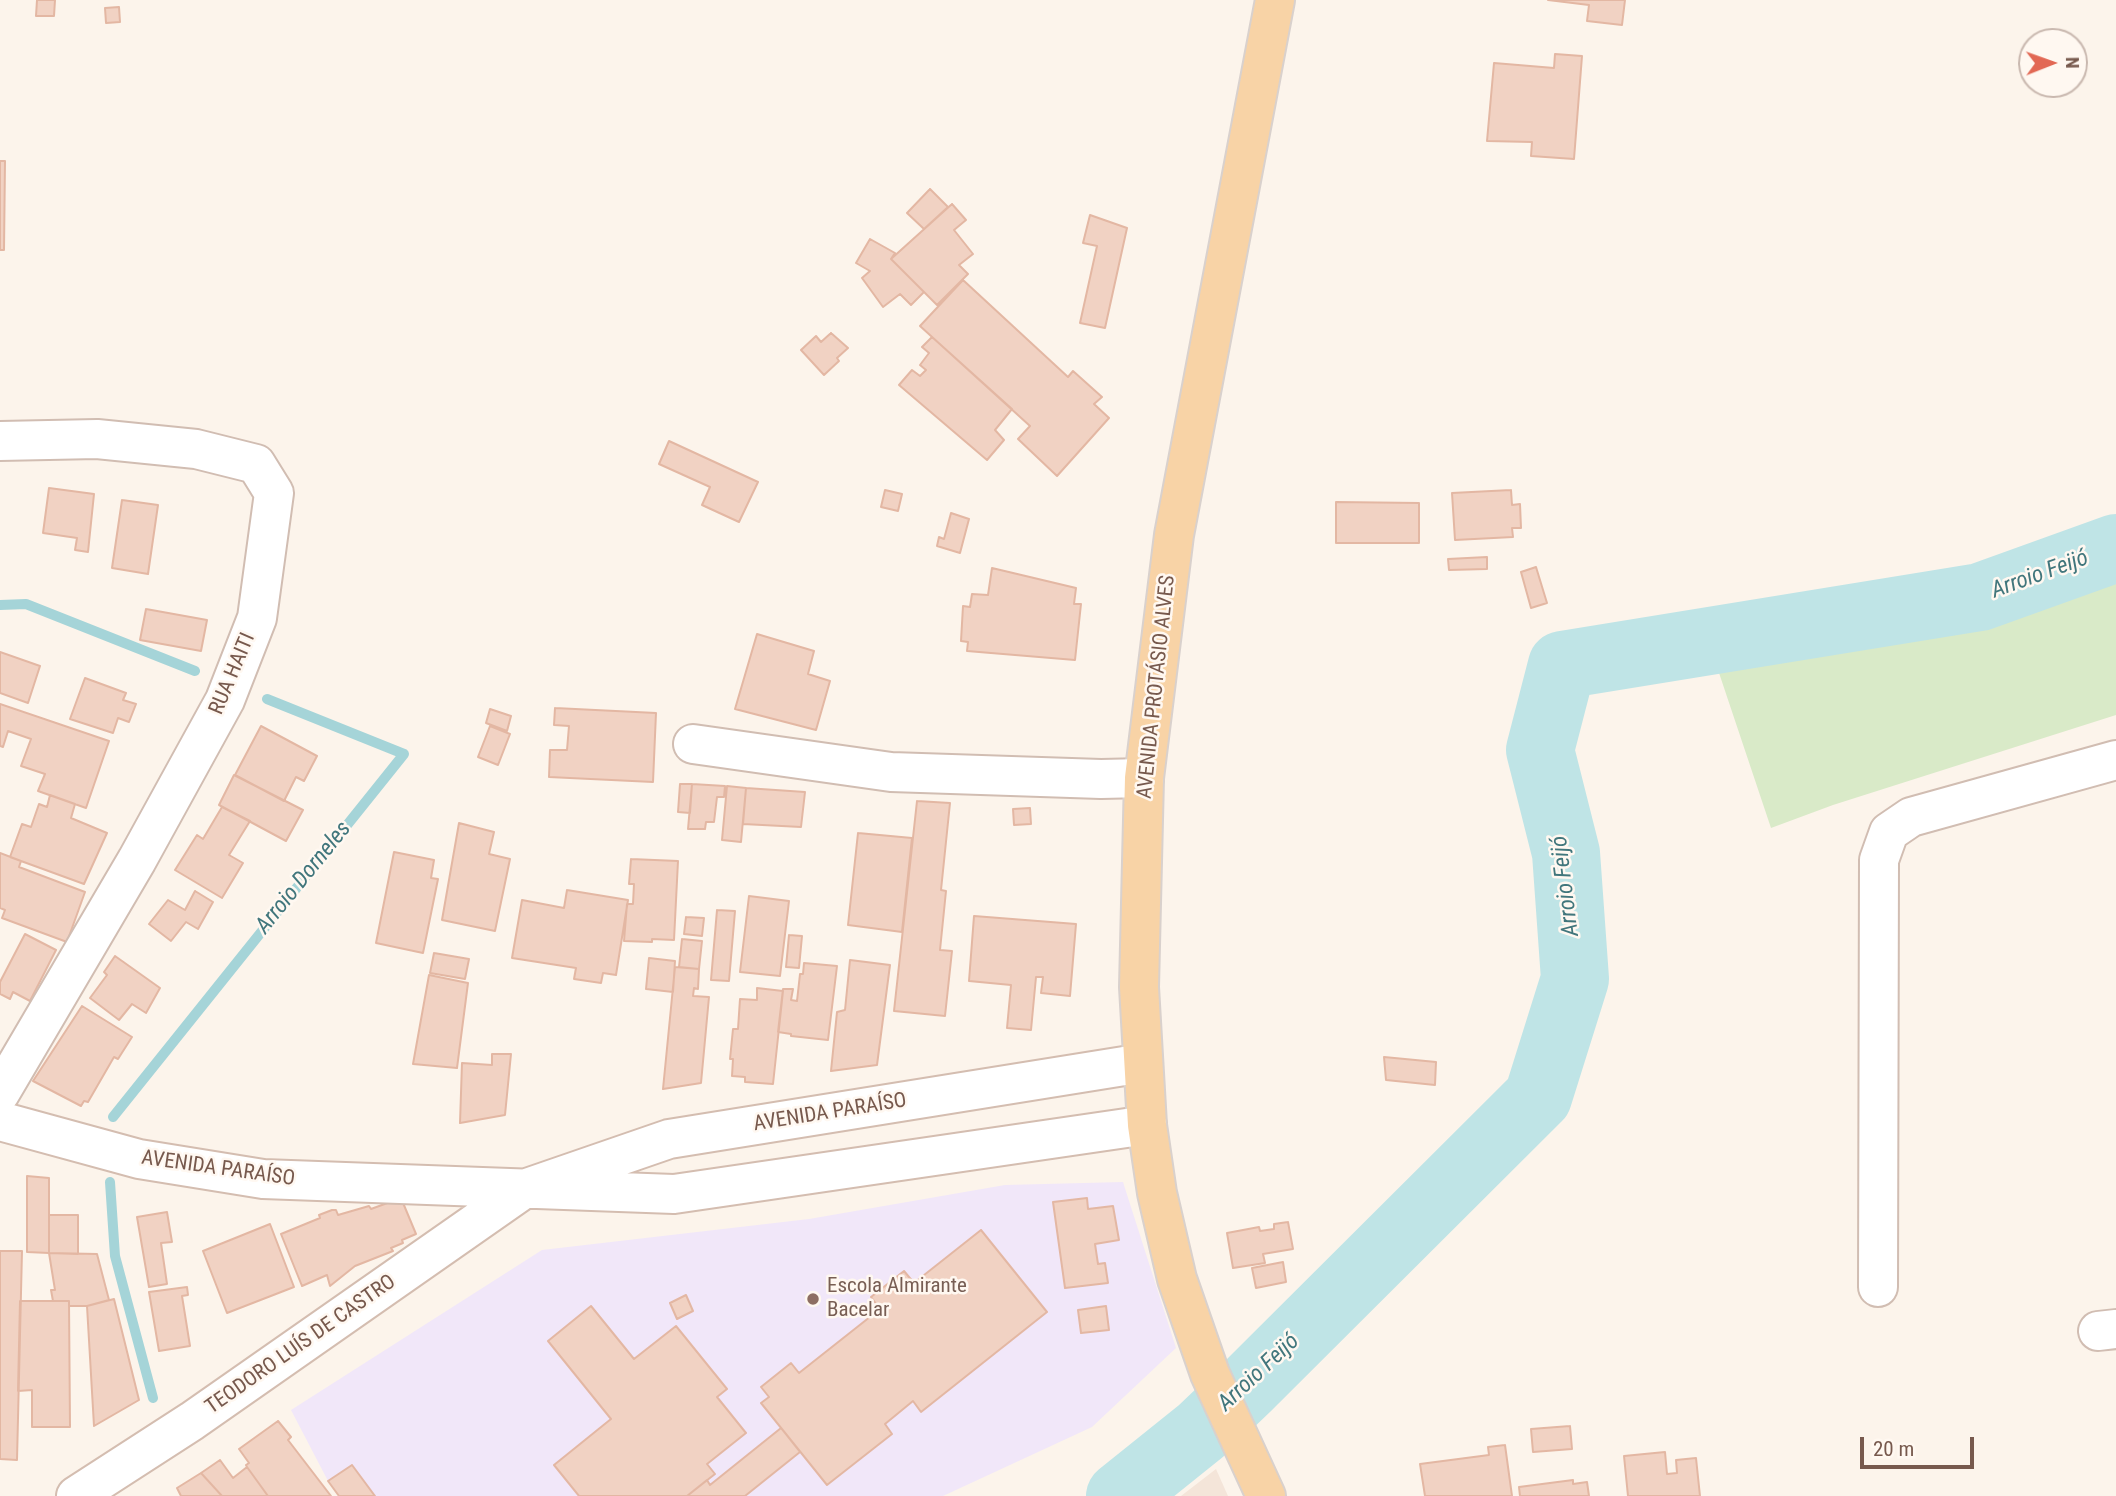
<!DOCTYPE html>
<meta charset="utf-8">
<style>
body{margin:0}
#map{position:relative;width:2116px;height:1496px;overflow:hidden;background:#fcf4eb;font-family:"Roboto Condensed",sans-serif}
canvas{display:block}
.north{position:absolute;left:2018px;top:28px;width:70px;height:70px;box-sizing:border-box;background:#fff8f1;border:2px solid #c9b8af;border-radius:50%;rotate:89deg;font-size:19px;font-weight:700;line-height:28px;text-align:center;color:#77594d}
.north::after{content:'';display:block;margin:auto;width:24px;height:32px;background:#e26854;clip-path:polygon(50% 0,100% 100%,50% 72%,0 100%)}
.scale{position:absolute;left:1860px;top:1437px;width:114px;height:32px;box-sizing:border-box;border:4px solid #77594d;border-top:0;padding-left:9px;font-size:21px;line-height:24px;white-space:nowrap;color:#77594d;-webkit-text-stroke:5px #fff8f1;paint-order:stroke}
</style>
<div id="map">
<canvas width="2116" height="1496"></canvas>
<div class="north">N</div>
<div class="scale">20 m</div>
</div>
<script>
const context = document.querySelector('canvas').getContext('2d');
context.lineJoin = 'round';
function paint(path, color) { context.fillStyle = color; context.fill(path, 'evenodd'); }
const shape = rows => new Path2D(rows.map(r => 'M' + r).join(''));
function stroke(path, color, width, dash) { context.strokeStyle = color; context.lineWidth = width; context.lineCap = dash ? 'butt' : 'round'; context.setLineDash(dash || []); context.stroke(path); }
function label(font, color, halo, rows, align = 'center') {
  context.font = font + ' "Roboto Condensed",sans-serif'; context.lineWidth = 5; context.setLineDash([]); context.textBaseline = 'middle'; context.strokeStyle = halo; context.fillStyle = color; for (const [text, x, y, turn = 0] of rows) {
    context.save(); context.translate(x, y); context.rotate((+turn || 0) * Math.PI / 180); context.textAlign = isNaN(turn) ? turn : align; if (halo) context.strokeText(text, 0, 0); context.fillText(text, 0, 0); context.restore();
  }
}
paint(shape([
 [1216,1469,1228,1496,1181,1496]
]), '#f4e5d9');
paint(shape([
 [1123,1182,1176,1348,1092,1427,943,1496,339,1496,328,1481,291,1410,542,1250,809,1219,1005,1185]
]), '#f1e7f9');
paint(shape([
 [2116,566,2116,715,1833,805,1771,828,1712,652,1981,610]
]), '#d9eac8');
stroke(shape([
 [0,605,26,604,195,671],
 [113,1117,404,754,267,699],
 [110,1182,115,1256,153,1398]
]), '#a5d4d8', 10);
stroke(shape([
 [1120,1496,1201,1431,1247,1387,1538,1097,1575,979,1566,853,1540,750,1562,665,1980,597,2116,548]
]), '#bfe4e6', 68);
const building = shape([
 [37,0,55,0,54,16,36,16,37,0],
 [1548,0,1625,0,1622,25,1587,21,1589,5,1548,0],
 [119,7,120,22,106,23,105,8,119,7],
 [1555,54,1582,56,1574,159,1531,156,1532,142,1487,141,1494,63,1554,68,1555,54],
 [0,161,5,161,4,250,0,250,0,161],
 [930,189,948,207,924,229,907,213,930,189],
 [952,204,966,220,954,230,973,254,959,265,968,274,937,305,891,259,952,204],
 [1090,215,1127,228,1105,328,1080,323,1097,246,1083,243,1090,215],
 [870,239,895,253,891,259,924,292,911,305,900,294,883,307,862,278,870,271,856,263,870,239],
 [963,280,1068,377,1073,371,1102,397,1094,404,1109,418,1057,476,1018,439,1030,426,920,326,963,280],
 [831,333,848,348,837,358,839,361,824,375,801,350,816,336,821,342,831,333],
 [932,337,1012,409,995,430,1004,440,987,460,899,385,912,370,920,376,926,370,920,365,929,353,922,347,932,337],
 [669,441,758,482,739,522,702,505,710,487,659,464,669,441],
 [49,488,94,494,88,552,75,550,77,538,43,533,49,488],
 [885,490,902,494,898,511,881,507,885,490],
 [1511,490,1512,505,1520,504,1521,528,1512,528,1513,537,1455,540,1452,493,1511,490],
 [122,500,158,505,148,574,112,568,122,500],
 [1336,502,1419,503,1419,543,1336,543,1336,502],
 [951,513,969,519,960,553,937,546,939,537,944,539,951,513],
 [1487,557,1487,569,1449,570,1448,559,1487,557],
 [1536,567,1547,603,1531,608,1521,572,1536,567],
 [992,568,1076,588,1074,604,1081,604,1075,660,967,651,968,642,961,641,963,606,970,607,972,594,988,595,992,568],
 [146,609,207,620,201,651,140,640,146,609],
 [757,634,814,651,808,674,830,681,816,730,735,709,757,634],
 [0,652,40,666,28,703,0,693,0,652],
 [85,678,126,693,123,700,136,704,129,722,118,718,113,733,70,719,85,678],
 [0,704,109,741,86,808,38,791,45,774,21,766,31,739,8,731,3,747,0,746,0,704],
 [555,708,656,713,653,782,549,777,550,750,567,750,569,726,554,725,555,708],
 [490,709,511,716,507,731,486,723,490,709],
 [261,726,317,756,304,781,296,777,284,801,235,775,261,726],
 [490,726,510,734,498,765,478,757,490,726],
 [234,775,303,810,286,841,219,805,234,775],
 [680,784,692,784,690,813,678,812,680,784],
 [692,784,725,786,724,797,717,797,714,822,706,822,705,829,688,829,692,784],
 [727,786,746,788,741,842,722,840,727,786],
 [746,788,805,792,801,827,743,824,746,788],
 [50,795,75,804,71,818,107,833,84,884,10,857,22,824,31,827,39,804,47,807,50,795],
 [917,801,950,803,941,890,946,891,940,950,952,951,945,1016,894,1011,917,801],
 [222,807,250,821,229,855,243,863,222,898,175,870,197,835,203,839,222,807],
 [1030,808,1031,824,1014,825,1013,809,1030,808],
 [459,823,494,832,489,854,510,859,495,931,442,920,459,823],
 [858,833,912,838,902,932,848,925,858,833],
 [394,852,434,860,431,878,438,879,423,953,376,943,394,852],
 [0,853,21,861,19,867,85,892,67,942,2,918,5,910,0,908,0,853],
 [631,859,678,861,674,940,652,939,652,942,624,941,627,904,633,904,634,884,629,884,631,859],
 [567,890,628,900,616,975,603,973,601,983,574,979,576,968,512,958,522,900,564,908,567,890],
 [195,891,213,902,198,929,186,922,171,941,149,924,168,900,185,910,195,891],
 [749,896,789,901,780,976,740,972,749,896],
 [717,910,735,911,729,981,711,980,717,910],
 [974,916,1076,924,1070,996,1041,993,1043,977,1036,977,1031,1030,1007,1028,1011,985,969,981,974,916],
 [686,917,704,918,702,936,684,934,686,917],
 [25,934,56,950,30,1001,13,992,10,999,0,994,0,982,25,934],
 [789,935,802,936,799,968,786,967,789,935],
 [682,939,702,941,699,969,679,967,682,939],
 [434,953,469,959,465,979,430,973,434,953],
 [115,956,160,988,146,1013,132,1004,119,1020,90,998,107,975,104,972,115,956],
 [649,958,675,961,673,992,646,989,649,958],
 [850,960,890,965,877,1065,831,1071,837,1012,845,1010,850,960],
 [804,963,837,966,828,1040,791,1036,791,1034,778,1032,783,989,793,989,791,1000,797,1001,800,974,803,974,804,963],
 [675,967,699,969,698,989,694,988,693,996,709,997,701,1083,663,1089,675,967],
 [429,975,468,983,457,1068,413,1064,429,975],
 [757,988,783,991,773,1084,745,1082,745,1077,732,1076,733,1059,730,1059,733,1029,738,1029,740,999,757,1000,757,988],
 [82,1006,132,1037,118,1059,114,1057,88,1102,84,1101,81,1106,33,1081,82,1006],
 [492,1054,511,1054,505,1115,460,1123,462,1063,492,1065,492,1054],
 [1384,1057,1436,1062,1435,1085,1386,1080,1384,1057],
 [27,1176,49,1178,49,1253,27,1252,27,1176],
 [401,1198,416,1234,402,1240,403,1243,391,1248,393,1251,355,1266,330,1286,327,1275,302,1286,281,1234,320,1218,319,1215,332,1210,336,1210,338,1215,369,1206,371,1209,401,1198],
 [1087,1198,1088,1209,1113,1206,1119,1240,1095,1244,1098,1264,1105,1263,1108,1283,1065,1288,1053,1202,1087,1198],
 [167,1212,172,1242,161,1243,167,1284,149,1287,137,1217,167,1212],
 [49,1215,78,1215,78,1254,49,1253,49,1215],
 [1288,1222,1293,1249,1263,1254,1265,1263,1233,1268,1227,1233,1259,1227,1260,1231,1274,1229,1274,1224,1288,1222],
 [270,1224,294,1287,227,1313,203,1251,270,1224],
 [981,1230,1047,1312,921,1412,913,1401,885,1424,892,1434,827,1485,761,1403,769,1397,761,1387,791,1363,799,1373,880,1309,871,1297,904,1271,914,1283,981,1230],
 [0,1251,22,1251,17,1460,0,1459,0,1251],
 [49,1253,97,1254,109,1300,87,1306,69,1306,69,1301,53,1301,51,1290,55,1290,49,1253],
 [1283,1262,1286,1282,1256,1288,1252,1268,1283,1262],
 [187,1287,188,1295,182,1296,190,1346,159,1351,149,1292,187,1287],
 [686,1295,693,1311,677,1319,670,1303,686,1295],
 [114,1299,139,1400,94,1426,87,1306,114,1299],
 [20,1301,69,1301,70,1427,32,1427,32,1390,18,1391,20,1301],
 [591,1306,634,1359,676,1326,727,1389,717,1397,746,1433,707,1464,715,1474,687,1496,579,1496,554,1465,611,1419,548,1341,591,1306],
 [1106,1306,1109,1330,1081,1333,1078,1310,1106,1306],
 [278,1421,291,1437,288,1440,331,1496,268,1496,247,1467,246,1465,249,1463,239,1449,278,1421],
 [1570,1426,1572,1449,1533,1452,1531,1429,1570,1426],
 [781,1428,800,1452,745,1496,687,1496,707,1480,710,1485,781,1428],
 [1505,1445,1512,1496,1425,1496,1420,1464,1489,1455,1488,1447,1505,1445],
 [1665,1452,1667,1474,1677,1473,1676,1460,1696,1458,1700,1496,1628,1496,1624,1456,1665,1452],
 [220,1460,233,1478,247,1467,268,1496,222,1496,201,1473,220,1460],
 [352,1465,375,1496,339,1496,328,1481,352,1465],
 [201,1473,222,1496,181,1496,177,1488,201,1473],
 [1573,1480,1573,1484,1587,1482,1589,1496,1520,1496,1519,1487,1573,1480]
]);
paint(building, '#f1d2c3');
stroke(building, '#e3b7a3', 2);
const street = shape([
 [0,441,97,439,196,449,256,464,274,493,257,618,225,700,137,860,0,1093],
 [693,744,891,772,1101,779,1144,778],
 [1878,1287,1879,860,1889,832,1911,817,2116,760],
 [2098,1331,2116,1329]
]);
const secondary = shape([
 [0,1121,139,1159,263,1179,674,1194,1147,1125],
 [76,1496,192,1421,524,1189,669,1139,1143,1063]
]);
const primary = shape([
 [1266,1496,1210,1374,1177,1279,1157,1193,1147,1125,1139,987,1144,778,1174,535,1275,0]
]);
stroke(street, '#d1bdb2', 42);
stroke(secondary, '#d4bdb0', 42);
stroke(primary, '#d9d1cd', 42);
stroke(street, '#fff', 38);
stroke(secondary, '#fff', 38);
stroke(primary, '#f8d3a6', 38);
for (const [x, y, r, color] of [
 [813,1299,7,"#8d6e63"]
]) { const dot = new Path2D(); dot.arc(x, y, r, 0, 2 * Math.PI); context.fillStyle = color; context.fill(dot); stroke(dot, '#fff8f1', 2.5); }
label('21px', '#77594d', '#fff8f1', [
 ["RUA HAITI",233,674,-67],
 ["AVENIDA PROTÁSIO ALVES",1157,687,-84],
 ["AVENIDA PARAÍSO",830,1113,-9],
 ["AVENIDA PARAÍSO",218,1169,8],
 ["TEODORO LUÍS DE CASTRO",301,1345,-35]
]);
label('21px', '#785e54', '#fff8f1', [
 ["Escola Almirante",827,1287],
 ["Bacelar",827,1311]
], 'left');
label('italic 23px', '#41767c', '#fff8f1', [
 ["Arroio Feijó",2040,575,-20],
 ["Arroio Dorneles",304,878,-51],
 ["Arroio Feijó",1566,886,-97],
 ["Arroio Feijó",1259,1373,-43]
]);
</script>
